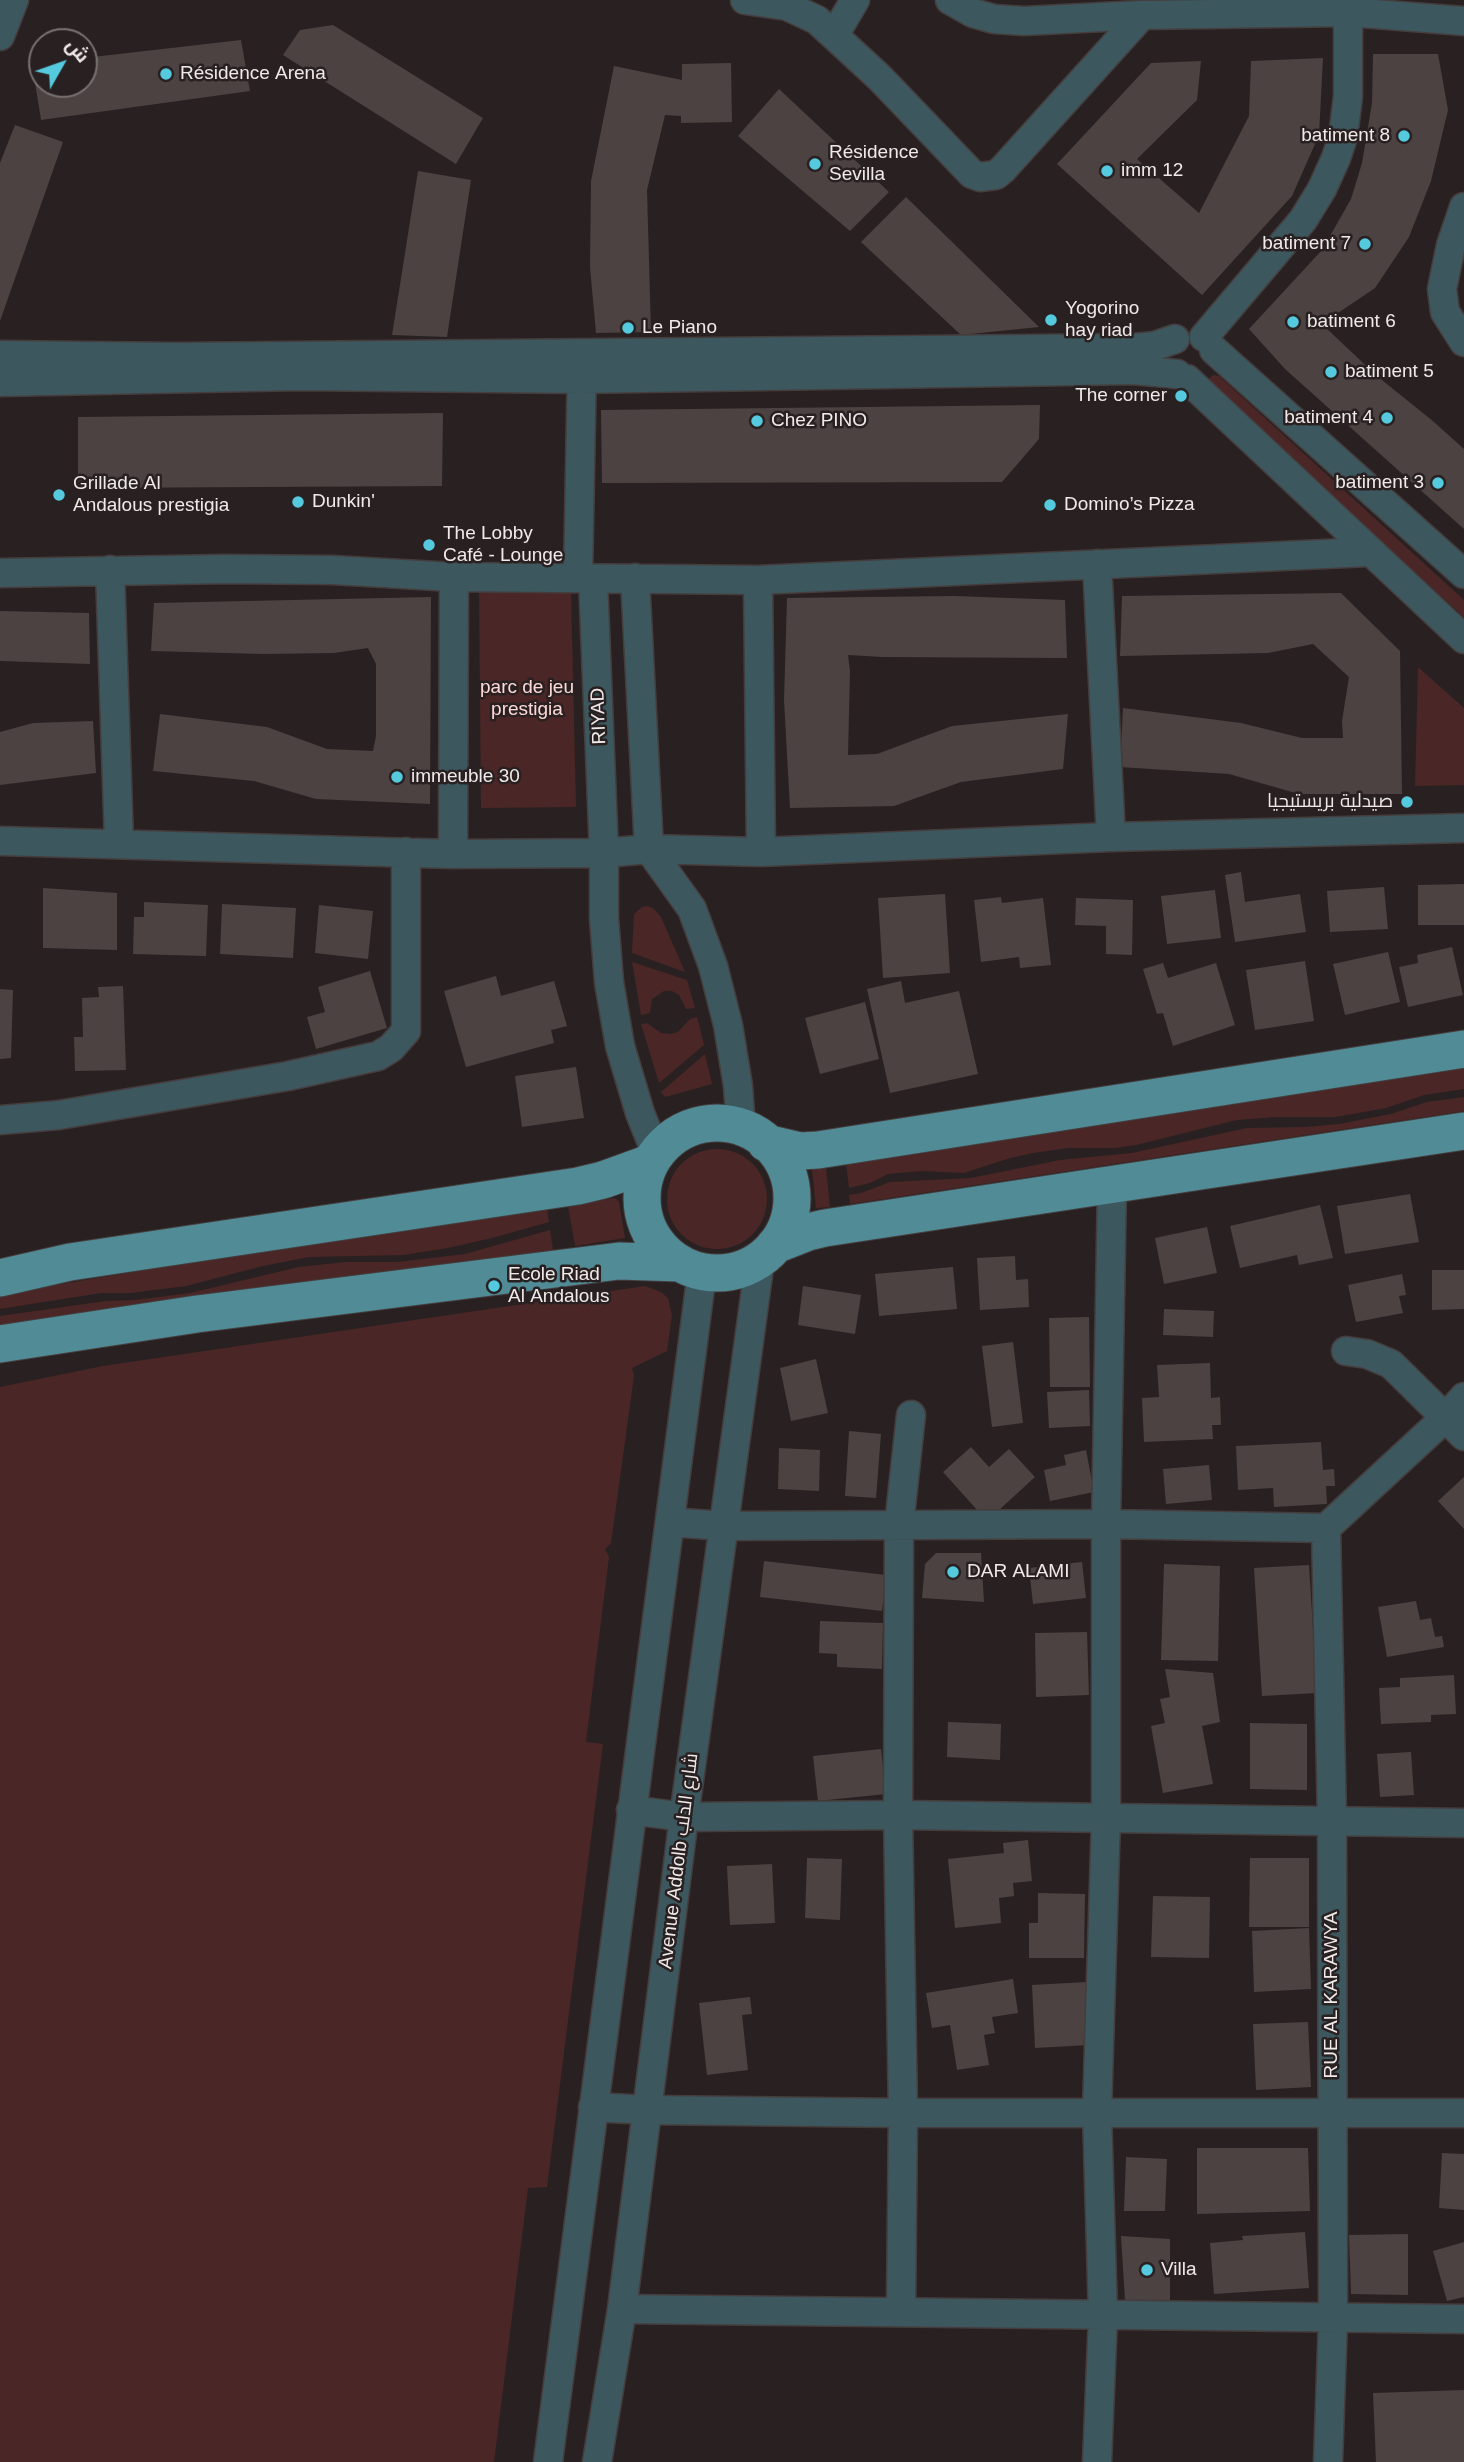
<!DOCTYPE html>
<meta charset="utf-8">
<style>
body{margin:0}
#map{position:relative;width:1464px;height:2462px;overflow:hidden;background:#292121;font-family:Arial,Cairo,sans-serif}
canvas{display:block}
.north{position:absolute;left:28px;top:28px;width:70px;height:70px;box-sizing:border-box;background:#292121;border:2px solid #787171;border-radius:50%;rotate:50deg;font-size:19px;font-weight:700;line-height:28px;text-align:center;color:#efeae9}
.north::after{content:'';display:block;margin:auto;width:24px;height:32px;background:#55cade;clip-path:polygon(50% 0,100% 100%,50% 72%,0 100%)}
</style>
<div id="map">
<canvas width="1464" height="2462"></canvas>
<div class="north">ش</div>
</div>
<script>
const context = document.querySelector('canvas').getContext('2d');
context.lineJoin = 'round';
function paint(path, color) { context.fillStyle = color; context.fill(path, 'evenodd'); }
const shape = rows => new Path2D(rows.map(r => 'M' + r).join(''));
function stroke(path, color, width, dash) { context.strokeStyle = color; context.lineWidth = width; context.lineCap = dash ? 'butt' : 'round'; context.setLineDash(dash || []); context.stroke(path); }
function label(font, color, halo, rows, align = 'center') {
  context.font = font + ' Arial,Cairo,sans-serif'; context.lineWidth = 5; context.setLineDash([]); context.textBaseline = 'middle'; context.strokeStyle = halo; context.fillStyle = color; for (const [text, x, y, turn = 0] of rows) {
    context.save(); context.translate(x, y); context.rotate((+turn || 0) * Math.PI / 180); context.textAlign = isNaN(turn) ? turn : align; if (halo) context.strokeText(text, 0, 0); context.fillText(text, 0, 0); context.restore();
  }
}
paint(shape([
 [1213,375,1219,376,1464,600,1464,617,1210,385,1209,379],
 [571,588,576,807,481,808,479,591],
 [1418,667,1464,708,1464,785,1415,786],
 [647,906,653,908,661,917,685,972,632,953,634,914,642,907],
 [632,962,687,980,695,1008,686,1009,679,995,672,991,664,991,652,999,650,1013,641,1015],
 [697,1017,704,1045,659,1083,641,1024,647,1023,661,1033,670,1034,678,1032,690,1019],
 [705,1054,712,1084,665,1097,661,1092],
 [1464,1066,1464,1089,1424,1095,1386,1108,1336,1117,1275,1117,1237,1120,1136,1145,1115,1148,1068,1148,1033,1153,1010,1158,964,1173,922,1171,888,1174,870,1183,849,1188,846,1163],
 [1464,1097,1464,1111,850,1204,849,1195,861,1193,890,1182,971,1178,1060,1160,1132,1153,1247,1128,1306,1127,1339,1124,1391,1114,1427,1102],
 '667 1199a50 50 0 1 1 100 0a50 50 0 1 1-100 0Z',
 [826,1168,830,1207,816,1208,812,1169],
 [615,1198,619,1202,625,1238,575,1246,568,1206],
 [547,1209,549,1222,492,1238,448,1248,403,1255,309,1257,263,1266,186,1286,130,1293,101,1293,0,1309,0,1297,37,1288,206,1260],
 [550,1230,553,1250,215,1300,0,1336,0,1316,106,1301,135,1300,190,1293,299,1267,346,1262,398,1262,465,1254],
 [645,1286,661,1292,668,1298,672,1315,667,1351,632,1368,634,1376,611,1543,605,1549,609,1557,586,1742,603,1744,547,2187,528,2188,494,2462,0,2462,0,1387,103,1366]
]), '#4b2626');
paint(shape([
 [333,25,483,118,456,164,283,55,300,30],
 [241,40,250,91,41,120,32,64,42,63,42,84,84,84,84,58],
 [1373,54,1438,54,1448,110,1431,181,1409,237,1375,288,1335,315,1326,328,1377,376,1434,422,1464,449,1464,529,1285,369,1249,329,1322,250,1351,199,1362,163,1372,103],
 [1323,58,1319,135,1292,196,1202,295,1057,164,1151,63,1201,61,1197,100,1137,159,1199,213,1249,116,1251,61],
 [731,63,732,122,681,123,681,116,665,115,647,190,651,332,596,333,590,267,591,181,614,66,682,80,682,64],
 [779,89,889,192,850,231,738,136],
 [15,125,63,142,0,321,0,163],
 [418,171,471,180,447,337,392,335],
 [906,197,947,237,1039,327,961,335,861,242],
 [1040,405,1039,439,1002,482,602,483,601,410],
 [443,413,442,486,78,488,78,417],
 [1341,593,1400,651,1402,794,1299,794,1229,774,1120,767,1123,708,1241,723,1302,738,1343,738,1342,721,1349,677,1313,644,1268,653,1120,656,1122,596],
 [954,596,1065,600,1067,658,882,657,848,655,850,671,848,755,877,754,952,726,1068,714,1063,769,961,782,894,806,790,808,784,700,787,598],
 [431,597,430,804,316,799,254,781,153,771,160,714,267,727,327,749,373,751,376,736,376,664,368,648,334,653,263,654,151,651,154,603],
 [0,611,89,613,90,664,0,661],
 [93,721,96,773,0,785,0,732,33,723],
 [1241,872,1245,902,1300,894,1306,932,1235,942,1225,875],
 [1464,884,1464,925,1418,925,1418,885],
 [1384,887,1388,929,1330,932,1327,891],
 [43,888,117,893,117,950,43,948],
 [1215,890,1221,938,1167,944,1161,896],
 [945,894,950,973,883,978,878,898],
 [1001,897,1002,903,1043,898,1051,965,1020,968,1019,957,981,962,974,900],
 [1076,898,1133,900,1132,955,1106,954,1106,926,1075,925],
 [144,902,208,905,206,956,133,954,134,917,144,917],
 [222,904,296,908,293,958,220,954],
 [319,905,373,911,368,959,315,953],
 [1452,947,1463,995,1408,1007,1399,967,1418,963,1417,955],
 [1388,952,1400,1002,1345,1015,1333,964],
 [1305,961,1314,1021,1255,1030,1246,970],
 [1163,963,1168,978,1216,963,1235,1025,1173,1046,1163,1013,1157,1014,1143,969],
 [370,971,387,1028,316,1049,307,1017,325,1012,318,987],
 [496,976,501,996,554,981,567,1026,551,1030,554,1043,466,1067,444,991],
 [901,981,905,1003,959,991,978,1074,890,1093,867,989],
 [123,986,126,1070,75,1071,74,1037,83,1037,82,998,99,997,98,987],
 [0,989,13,990,11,1058,0,1059],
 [865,1002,879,1059,820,1074,805,1018],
 [576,1067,584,1118,522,1127,515,1076],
 [1410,1194,1419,1242,1345,1254,1337,1206],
 [1320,1205,1333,1258,1299,1265,1297,1255,1240,1268,1230,1226],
 [1207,1227,1217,1273,1164,1284,1155,1238],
 [1015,1256,1016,1280,1028,1279,1029,1307,980,1310,977,1258],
 [953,1267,957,1309,879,1316,875,1274],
 [1432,1270,1464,1270,1464,1309,1432,1310],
 [1402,1274,1406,1295,1399,1296,1403,1313,1356,1322,1348,1285],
 [803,1286,861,1295,855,1334,798,1325],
 [1164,1309,1214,1311,1213,1337,1163,1335],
 [1089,1317,1090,1387,1050,1387,1049,1318],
 [1013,1342,1023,1423,992,1427,982,1346],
 [816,1359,828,1413,791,1421,780,1368],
 [1210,1363,1211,1398,1220,1397,1221,1425,1212,1425,1213,1439,1144,1442,1142,1398,1159,1397,1157,1365],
 [1089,1390,1090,1426,1049,1428,1047,1392],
 [849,1431,881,1434,876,1498,845,1496],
 [1321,1442,1323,1470,1334,1469,1335,1486,1326,1486,1327,1504,1274,1507,1273,1488,1238,1490,1236,1446],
 [971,1447,989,1467,1009,1449,1035,1477,987,1521,943,1472],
 [779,1448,820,1450,819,1491,778,1489],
 [1086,1450,1094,1492,1050,1501,1044,1470,1066,1465,1064,1455],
 [1209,1465,1212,1500,1166,1504,1163,1469],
 [1464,1477,1464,1529,1438,1501],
 [936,1553,981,1553,984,1602,922,1598,925,1564],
 [764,1561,886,1575,882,1611,760,1597],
 [1082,1562,1086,1598,1033,1604,1029,1568],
 [1164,1564,1220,1566,1218,1661,1161,1660],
 [1309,1565,1317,1693,1262,1696,1254,1568],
 [1416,1601,1420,1620,1431,1618,1435,1637,1442,1636,1444,1647,1387,1657,1378,1607],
 [820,1621,883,1623,882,1669,837,1667,837,1654,819,1653],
 [1087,1632,1089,1695,1036,1697,1035,1633],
 [1165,1669,1213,1673,1220,1722,1202,1726,1213,1784,1163,1793,1151,1726,1165,1723,1160,1699,1170,1697],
 [1454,1675,1456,1714,1431,1715,1431,1722,1381,1724,1379,1688,1400,1687,1400,1678],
 [948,1722,1001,1724,1000,1760,947,1757],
 [1250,1723,1307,1724,1307,1790,1250,1789],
 [881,1749,886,1794,818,1801,813,1756],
 [1411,1752,1414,1795,1380,1797,1377,1754],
 [1028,1840,1032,1881,1013,1883,1014,1896,999,1898,1001,1923,955,1928,948,1859,1004,1853,1003,1843],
 [807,1858,842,1859,840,1920,805,1918],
 [1250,1858,1309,1858,1309,1927,1249,1927],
 [772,1864,775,1923,730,1925,727,1866],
 [1038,1893,1085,1894,1084,1958,1029,1958,1029,1923,1038,1923],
 [1153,1896,1210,1897,1209,1958,1151,1957],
 [1309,1928,1311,1989,1254,1992,1252,1931],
 [1013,1979,1018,2013,992,2017,995,2033,984,2035,989,2065,957,2070,950,2025,932,2028,926,1993],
 [1086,1982,1089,2045,1035,2048,1032,1985],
 [750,1997,752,2014,742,2015,748,2070,707,2075,699,2003],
 [1308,2022,1311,2087,1256,2090,1253,2024],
 [1197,2148,1308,2148,1310,2211,1197,2214],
 [1442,2153,1464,2154,1464,2210,1439,2208],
 [1126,2157,1167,2159,1165,2211,1124,2211],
 [1305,2232,1309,2288,1214,2294,1210,2243,1243,2240,1242,2236],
 [1408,2234,1408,2295,1351,2294,1349,2235],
 [1121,2236,1170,2239,1170,2302,1125,2300],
 [1464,2242,1464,2297,1447,2301,1433,2251],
 [1464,2390,1464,2462,1376,2462,1373,2393]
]), '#4b4241');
const minor = shape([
 [745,0,787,6,817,20,880,78,972,174,980,177,996,175,1003,169,1142,15,1349,12,1464,21],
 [950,0,973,13,994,19,1024,21,1142,15],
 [835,34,855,0],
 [0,36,14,0],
 [1464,207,1451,245,1442,289,1445,312,1464,342],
 [1204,337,1303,220,1322,189,1336,158,1343,137,1348,96,1348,0],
 [1214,350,1464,574],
 [0,355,177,357,1135,348,1155,346,1175,339],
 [1187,379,1464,639],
 [0,382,300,376,581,379,1133,370,1177,374],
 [1097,564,1111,837],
 [110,570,119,843],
 [0,573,225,569,332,570,454,577,758,580,1369,552],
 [578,577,582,362],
 [635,578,649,849,692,909,713,966,728,1025,738,1086,741,1128],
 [593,579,604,853,604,918,609,982,620,1046,640,1113,656,1153],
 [758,580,761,852],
 [0,841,453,854,604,853,649,849,761,852,1111,837,1464,828],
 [453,854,454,577],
 [0,1120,59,1115,288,1076,378,1056,391,1048,406,1031,406,852],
 [1346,1351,1367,1354,1391,1364,1464,1436],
 [670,1522,724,1526,1106,1524,1326,1528,1446,1417,1464,1397],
 [1326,1528,1332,1822,1333,2319,1328,2462],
 [631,1810,684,1817,898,1815,1464,1823],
 [593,2107,648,2110,903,2113,1464,2113],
 [622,2309,1464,2319],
 [901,2311,903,2113,898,1815,899,1525,911,1415],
 [548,2462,702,1272],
 [597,2462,622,2309,684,1817,760,1260],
 [1097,2462,1103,2316,1097,2112,1106,1818,1106,1524,1112,1185]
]);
const major = shape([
 '642 1198a75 75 0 1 1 150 0a75 75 0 1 1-150 0Z',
 [766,1143,800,1151,818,1150,1464,1049],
 [775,1245,808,1232,825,1228,1464,1131],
 [0,1278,70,1262,578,1186,603,1180,650,1163],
 [0,1344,197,1314,619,1261,680,1263]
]);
stroke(minor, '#453d3d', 31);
stroke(major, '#453d3d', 39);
stroke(minor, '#3c575d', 28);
stroke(major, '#508b96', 37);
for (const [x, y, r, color] of [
 [166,74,7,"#55cade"],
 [1404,136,7,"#55cade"],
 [815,164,7,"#55cade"],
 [1107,171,7,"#55cade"],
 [1365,244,7,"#55cade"],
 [1051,320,7,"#55cade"],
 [1293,322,7,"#55cade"],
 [628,328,7,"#55cade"],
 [1331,372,7,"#55cade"],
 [1181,396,7,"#55cade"],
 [1387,418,7,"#55cade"],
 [757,421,7,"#55cade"],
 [1438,483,7,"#55cade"],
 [59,495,7,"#55cade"],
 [298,502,7,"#55cade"],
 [1050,505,7,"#55cade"],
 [429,545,7,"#55cade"],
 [397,777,7,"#55cade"],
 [1407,802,7,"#55cade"],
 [494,1286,7,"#55cade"],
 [953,1572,7,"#55cade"],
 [1147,2270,7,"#55cade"]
]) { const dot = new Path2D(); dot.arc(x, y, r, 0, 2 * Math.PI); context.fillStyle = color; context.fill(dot); stroke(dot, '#292121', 2.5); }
label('19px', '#efeae9', '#292121', [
 ["Résidence Arena",180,74],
 ["batiment 8",1390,136,"right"],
 ["Résidence",829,153],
 ["Sevilla",829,175],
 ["imm 12",1121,171],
 ["batiment 7",1351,244,"right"],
 ["Yogorino",1065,309],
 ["hay riad",1065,331],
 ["batiment 6",1307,322],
 ["Le Piano",642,328],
 ["batiment 5",1345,372],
 ["The corner",1167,396,"right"],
 ["batiment 4",1373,418,"right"],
 ["Chez PINO",771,421],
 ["batiment 3",1424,483,"right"],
 ["Grillade Al",73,484],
 ["Andalous prestigia",73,506],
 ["Dunkin'",312,502],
 ["Domino’s Pizza",1064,505],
 ["The Lobby",443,534],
 ["Café - Lounge",443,556],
 ["immeuble 30",411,777],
 ["صيدلية بريستيجيا",1393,802,"right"],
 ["Ecole Riad",508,1275],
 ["Al Andalous",508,1297],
 ["DAR ALAMI",967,1572],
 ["Villa",1161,2270]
], 'left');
label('19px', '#fed9d7', '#292121', [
 ["parc de jeu",527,688],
 ["prestigia",527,710]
]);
label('19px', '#efeae9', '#292121', [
 ["RIYAD",599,716,-92],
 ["Avenue Addolb شارع الدلب",679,1861,-83],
 ["RUE AL KARAWYA",1332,1995,-90]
]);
</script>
